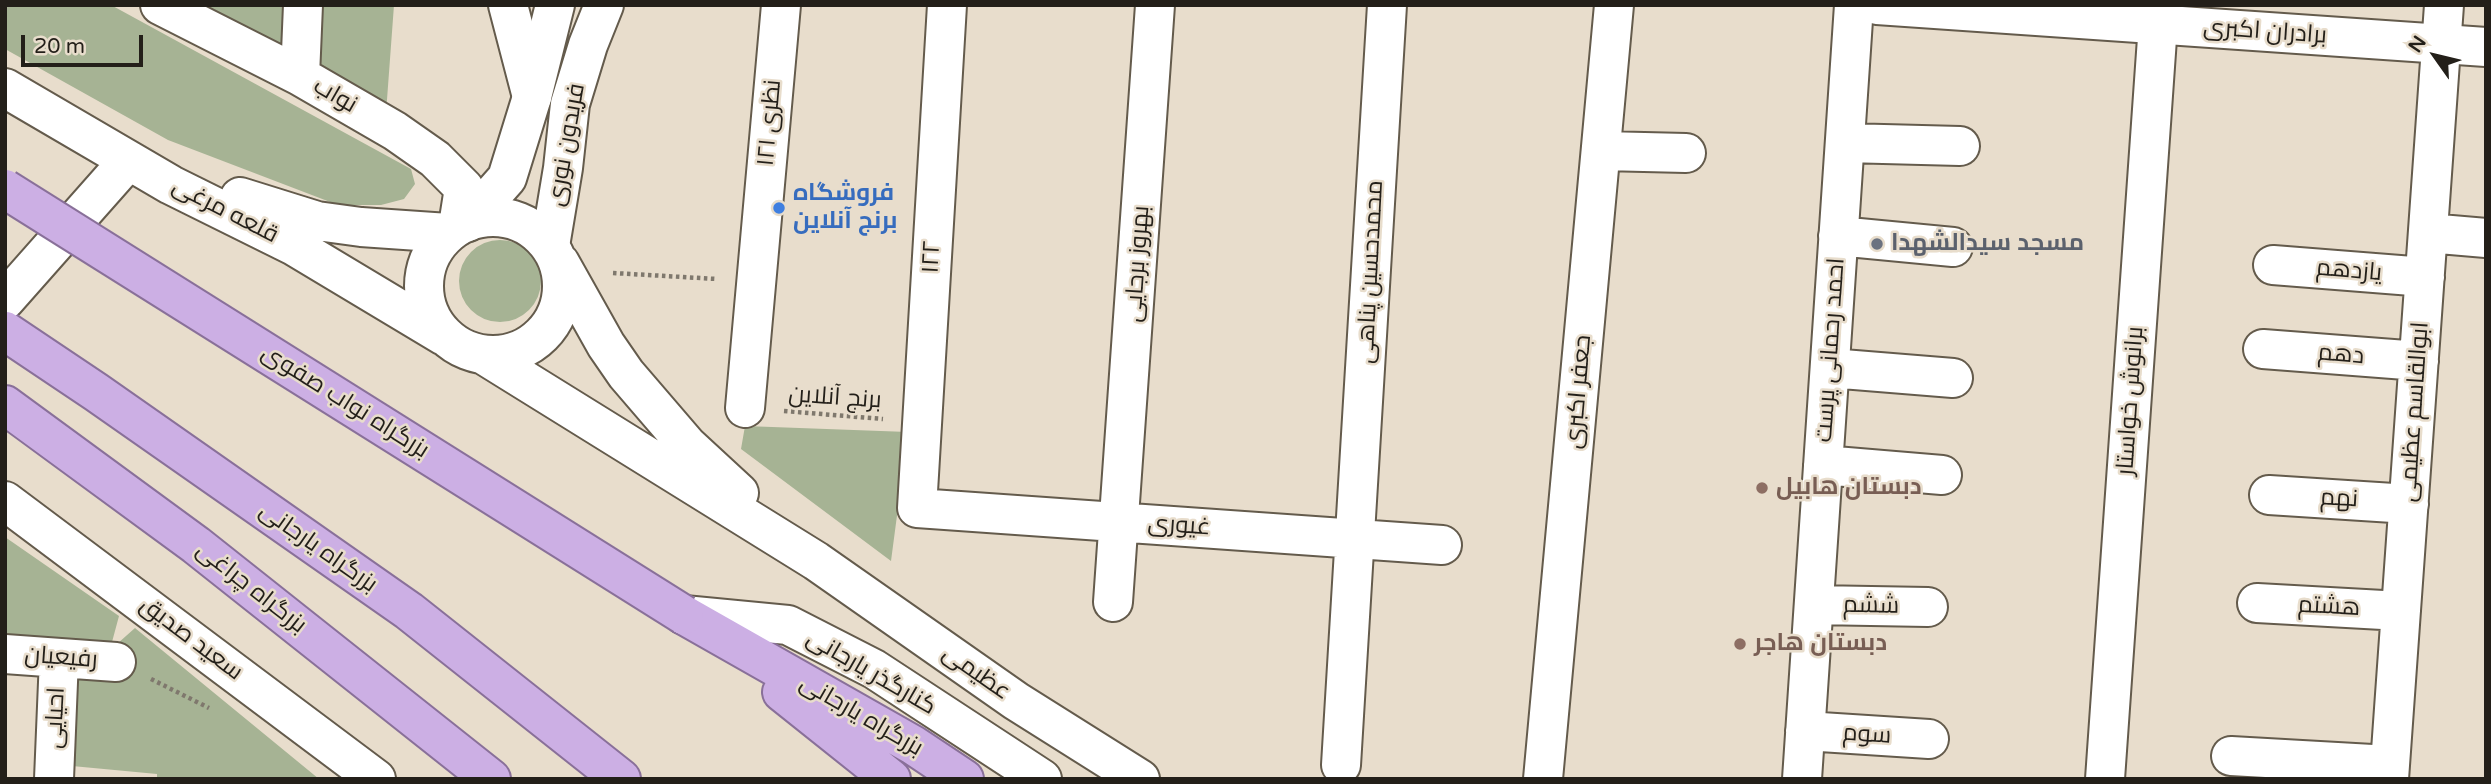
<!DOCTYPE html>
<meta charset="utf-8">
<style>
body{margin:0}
#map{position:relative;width:2491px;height:784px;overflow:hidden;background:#e8ddcc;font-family:"Varela Round",sans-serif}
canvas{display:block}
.frame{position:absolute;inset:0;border:7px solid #231f19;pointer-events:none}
.north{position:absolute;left:2400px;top:21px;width:70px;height:70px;-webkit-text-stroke:5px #e8ddcc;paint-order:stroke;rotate:304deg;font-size:19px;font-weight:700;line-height:28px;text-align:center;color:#231f19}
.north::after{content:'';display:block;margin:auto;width:24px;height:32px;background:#231f19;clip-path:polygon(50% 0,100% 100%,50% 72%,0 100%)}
.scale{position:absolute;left:21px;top:35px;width:122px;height:32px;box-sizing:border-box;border:4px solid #231f19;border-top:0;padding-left:9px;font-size:21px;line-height:24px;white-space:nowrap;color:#231f19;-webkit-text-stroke:5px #e8ddcc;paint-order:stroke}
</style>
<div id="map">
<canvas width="2491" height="784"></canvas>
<div class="frame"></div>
<div class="north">N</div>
<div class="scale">20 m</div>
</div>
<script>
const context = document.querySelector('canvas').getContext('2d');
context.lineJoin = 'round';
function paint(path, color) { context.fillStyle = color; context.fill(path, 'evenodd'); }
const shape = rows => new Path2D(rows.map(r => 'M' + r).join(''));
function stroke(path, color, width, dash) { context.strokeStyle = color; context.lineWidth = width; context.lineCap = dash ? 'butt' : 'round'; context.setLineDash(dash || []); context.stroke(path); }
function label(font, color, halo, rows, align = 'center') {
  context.font = font + ' "Varela Round",Cairo,sans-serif'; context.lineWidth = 5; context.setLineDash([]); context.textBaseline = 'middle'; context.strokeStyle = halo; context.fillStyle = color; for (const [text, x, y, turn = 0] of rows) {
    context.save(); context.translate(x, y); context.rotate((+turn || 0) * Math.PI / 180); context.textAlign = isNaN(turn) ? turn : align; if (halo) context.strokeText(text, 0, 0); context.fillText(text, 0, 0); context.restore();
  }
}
paint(shape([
 [5,5,111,5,411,169,415,184,404,199,381,205,338,205,168,140,5,49],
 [198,5,285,5,284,49],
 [319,5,394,5,386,113,317,71],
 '459 281a41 41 0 1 1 82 0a41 41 0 1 1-82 0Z',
 [745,426,908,432,891,561,741,449],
 [5,537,119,616,112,642,5,636],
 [135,628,319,779,157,779,157,774,72,766,73,683]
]), '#a6b394');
const minor = shape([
 [160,5,300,76,395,131,435,159,464,188,458,226],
 [508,5,532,97],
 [947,5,917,508,1442,545],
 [300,76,303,5],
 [1845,143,1960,146],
 [1602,151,1686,153],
 [2428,233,2486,238],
 [1838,236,1953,247],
 [2273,265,2425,277],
 [2263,349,2419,361],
 [1830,368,1953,378],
 [745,408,781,5],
 [1823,465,1942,475],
 [2269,495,2409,504],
 [1113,602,1155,5],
 [2257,603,2401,611],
 [1814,605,1928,607],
 [5,654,116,662],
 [1805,731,1929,739],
 [2231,756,2390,765],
 [1341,765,1387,5],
 [54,779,59,658],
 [1543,779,1614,5],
 [1802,779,1854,5],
 [2105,779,2158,24,2146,5],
 [2389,779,2444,5]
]);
const tertiary = shape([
 [1877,5,2486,47],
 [5,88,171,185,294,246,444,336],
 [240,197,317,221,361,227,448,233],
 '424 286a69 69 0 1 1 138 0a69 69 0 1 1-138 0Z',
 [560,263,606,345,626,374,687,445,739,493],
 [5,300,128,161],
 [484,355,816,561,1016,701,1140,779],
 [5,501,376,779],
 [684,615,788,625,874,669,1042,779]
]);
const secondary = shape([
 [468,222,507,178,532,97,555,5],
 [550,246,563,168,570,104,588,45,604,5]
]);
const trunk = shape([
 [5,331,96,392,409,611,621,779],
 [5,405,196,545,491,779],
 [684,615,913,745,964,779],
 [782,692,891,779]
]);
stroke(minor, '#645b4c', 42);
stroke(tertiary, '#645b4c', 42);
stroke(secondary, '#645b4c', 42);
stroke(trunk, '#897099', 42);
stroke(shape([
 [613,273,717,279],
 [784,411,883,419],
 [151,679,209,708]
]), '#7f786d', 4.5, [3.5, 3.5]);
stroke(minor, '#fff', 38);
stroke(tertiary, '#fff', 38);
stroke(secondary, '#fff', 38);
stroke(trunk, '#ccafe4', 38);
const trunkBridge = shape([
 [5,189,684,615]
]);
stroke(trunkBridge, '#897099', 42, []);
stroke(trunkBridge, '#ccafe4', 38);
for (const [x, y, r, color] of [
 [779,208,7,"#3f7fe0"],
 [1877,244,7,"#6b7280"],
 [1762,488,7,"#8d6e63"],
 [1740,644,7,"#8d6e63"]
]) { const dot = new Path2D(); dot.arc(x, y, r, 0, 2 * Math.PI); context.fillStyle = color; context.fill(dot); stroke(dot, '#e8ddcc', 2.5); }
label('24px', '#231f19', '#e8ddcc', [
 ["برادران اکبری",2265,32,4],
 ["نواب",335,96,30],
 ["نظری ۱۲۱",770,123,-85],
 ["فریدون نوری",567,145,-80],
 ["قلعه مرغی",225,211,27],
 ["۱۲۲",932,257,-87],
 ["بهروز برجایی",1138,264,-86],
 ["یازدهم",2349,271,5],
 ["محمدحسین پناهی",1371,272,-87],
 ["احمد رحمانی پرست",1831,350,-86],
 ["دهم",2341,355,5],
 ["جعفر اکبری",1579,392,-85],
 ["برنج آنلاین",835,398,4],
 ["برانوش خواستار",2131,401,-86],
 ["بزرگراه نواب صفوی",345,402,32],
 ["ابوالقاسم عظیمی",2415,412,-86],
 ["نهم",2339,499,3],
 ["غیوری",1179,526,4],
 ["بزرگراه یارجانی",318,548,35],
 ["بزرگراه چراغی",251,588,38],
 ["ششم",1871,606,1],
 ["هشتم",2329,607,3],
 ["سعید صدیق",191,639,37],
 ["رفیعیان",61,658,4],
 ["کنارگذر یارجانی",871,673,30],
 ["عظیمی",976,673,35],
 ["بزرگراه یارجانی",861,716,30],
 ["احیایی",56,718,-87],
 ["سوم",1867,735,4]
]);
label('bold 24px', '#366cbe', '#e8ddcc', [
 ["فروشگاه",793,194],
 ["برنج آنلاین",793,222]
], 'left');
label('bold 24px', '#5b616d', '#e8ddcc', [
 ["مسجد سیدالشهدا",1891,244]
], 'left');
label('bold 24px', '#785e54', '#e8ddcc', [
 ["دبستان هابیل",1776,488],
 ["دبستان هاجر",1754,644]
], 'left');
</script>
